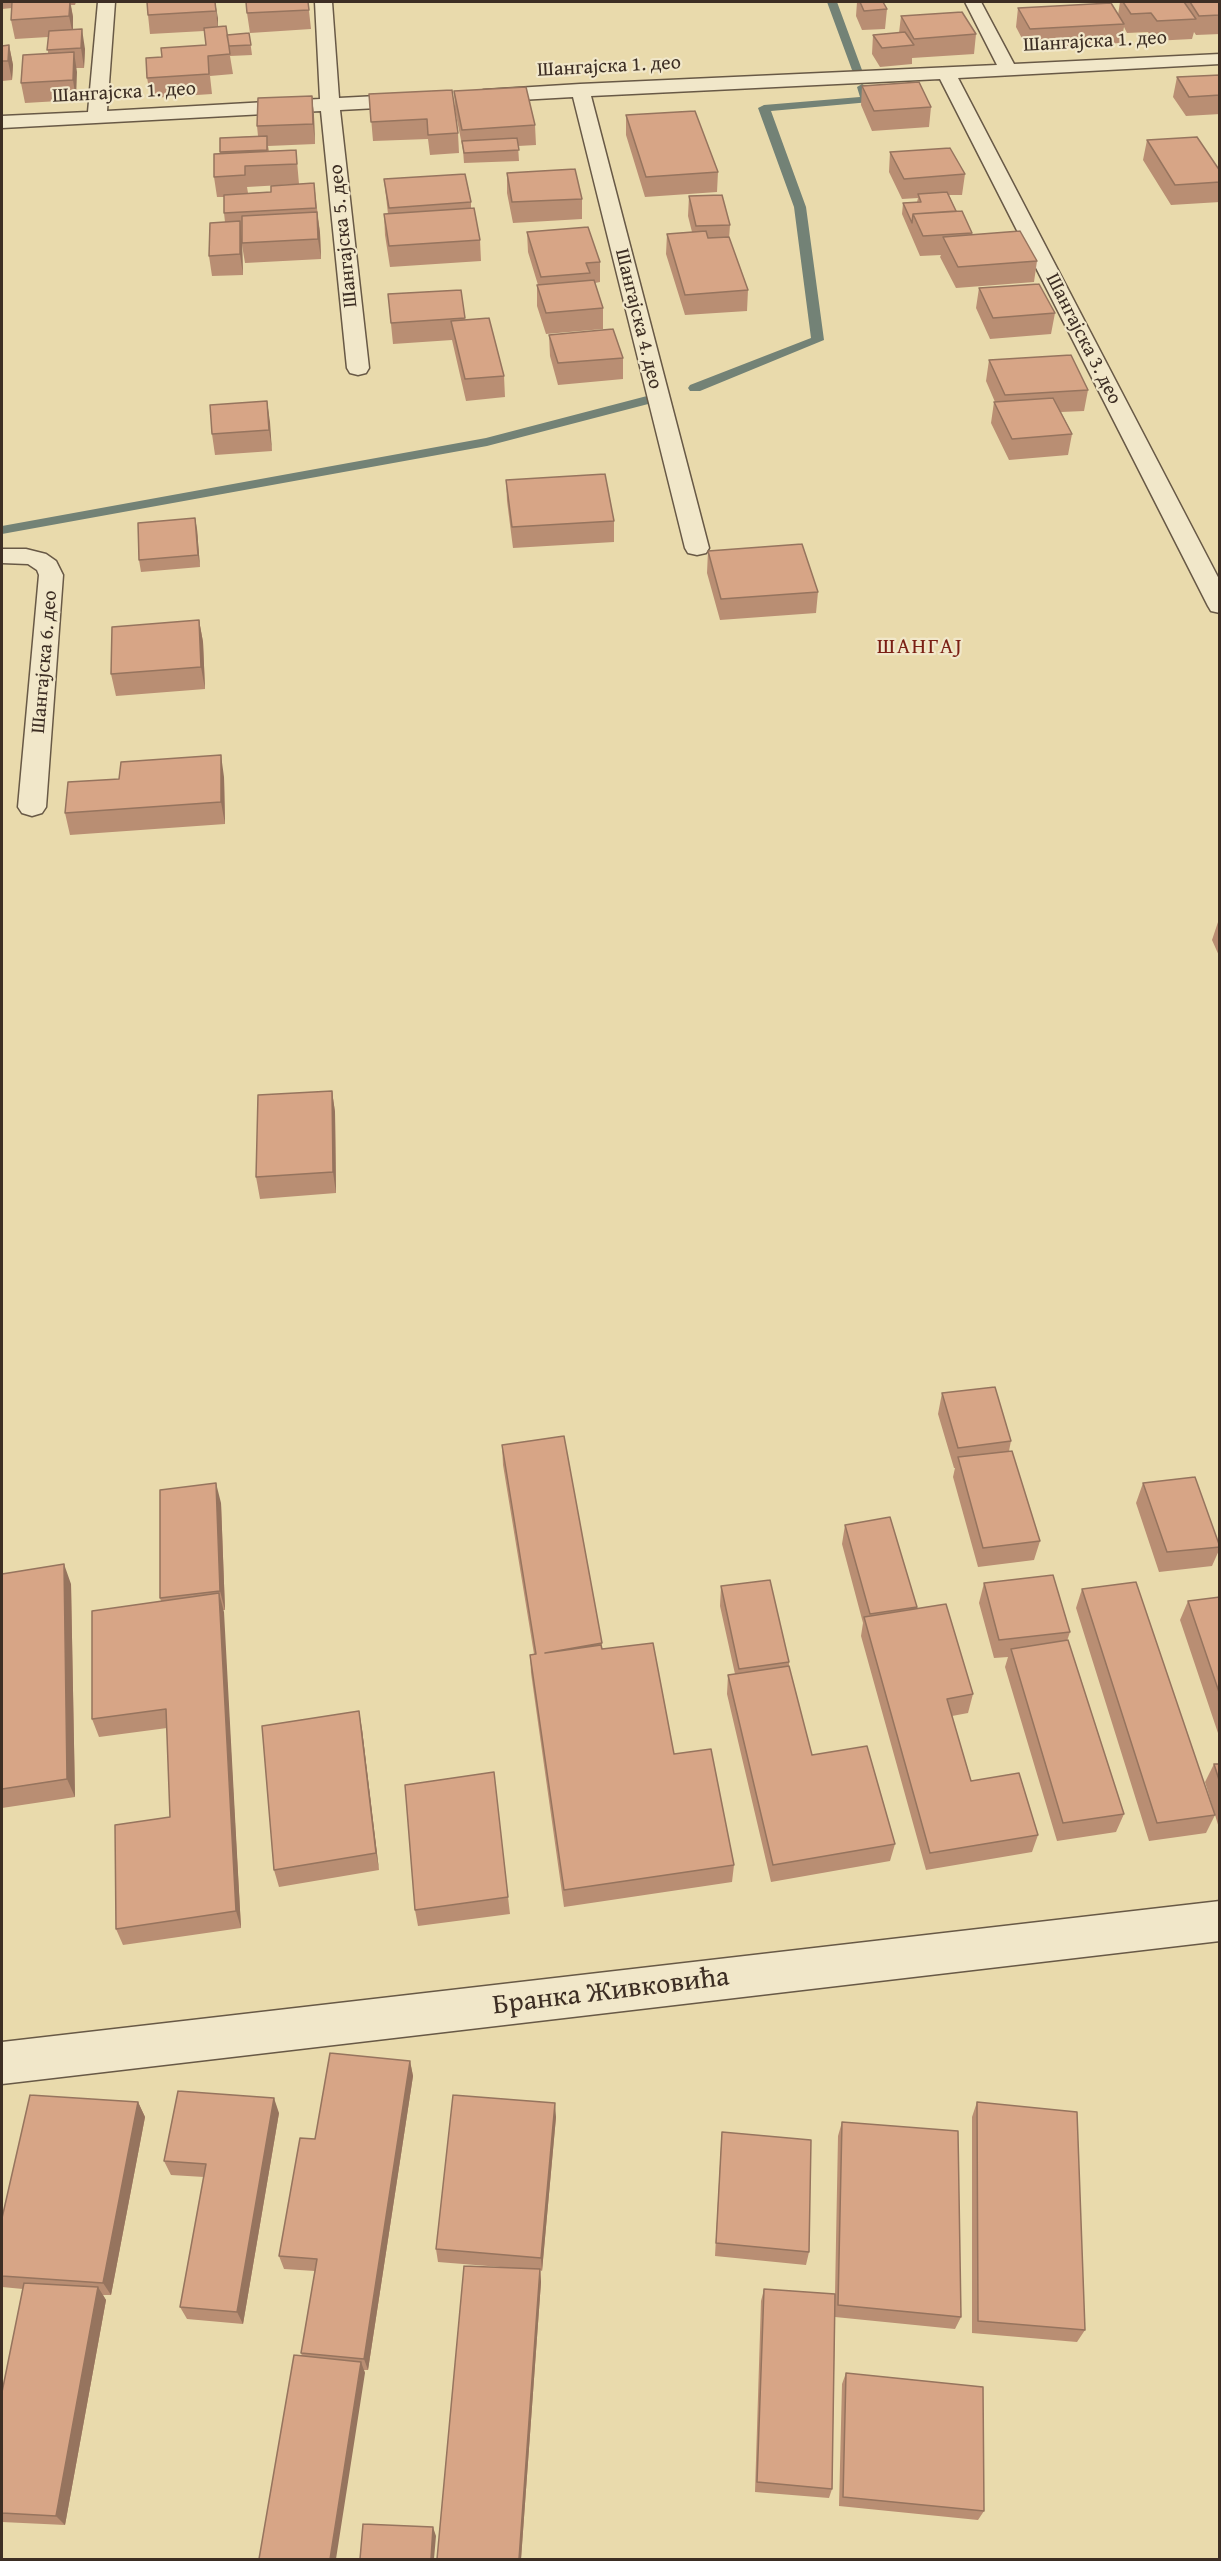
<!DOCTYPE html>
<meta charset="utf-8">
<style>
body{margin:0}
#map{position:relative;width:1221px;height:2561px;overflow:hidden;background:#e9daac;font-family:"Gentium Book Plus",serif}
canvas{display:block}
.frame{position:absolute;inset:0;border:3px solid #3d2e24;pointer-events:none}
</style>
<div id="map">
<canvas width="1221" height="2561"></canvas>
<div class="frame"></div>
</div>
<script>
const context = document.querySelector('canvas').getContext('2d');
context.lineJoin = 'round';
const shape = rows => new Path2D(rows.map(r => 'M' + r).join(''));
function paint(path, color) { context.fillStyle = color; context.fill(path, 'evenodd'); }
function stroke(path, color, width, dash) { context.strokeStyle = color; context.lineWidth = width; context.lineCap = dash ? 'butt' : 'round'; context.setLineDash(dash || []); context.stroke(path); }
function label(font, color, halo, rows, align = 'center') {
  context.font = font + ' "Gentium Book Plus",serif'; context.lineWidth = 4.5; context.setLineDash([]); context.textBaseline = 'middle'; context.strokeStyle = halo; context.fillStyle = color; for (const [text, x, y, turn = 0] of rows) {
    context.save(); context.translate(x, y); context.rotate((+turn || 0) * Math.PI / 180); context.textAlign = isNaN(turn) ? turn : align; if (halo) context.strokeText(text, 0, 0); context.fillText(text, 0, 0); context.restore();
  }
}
paint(shape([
 [827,2,837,2,862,70,861,72,857,73,852,70,827,2],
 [862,84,867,87,871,100,870,102,771,111,806,207,824,340,700,391,690,391,688,388,690,385,811,338,794,207,758,108,764,105,860,97,857,87,862,84],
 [647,396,652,397,654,400,652,403,487,446,2,534,2,526,486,438,647,396]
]), '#738276');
const minor = shape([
 [98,2,115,2,107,111,320,99,315,2,332,2,339,98,415,94,422,96,424,100,422,104,415,106,340,110,369,368,366,373,358,375,350,373,347,368,321,111,2,128,2,116,88,112,98,2],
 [965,2,981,2,1014,64,1220,54,1220,64,958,78,1220,581,1220,613,1211,611,1208,606,940,79,591,96,709,548,706,553,697,555,688,553,685,548,573,97,484,102,477,100,475,96,477,92,484,90,580,84,997,65,965,2],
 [2,549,26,549,46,554,56,561,63,575,46,807,42,813,32,816,22,813,18,807,39,575,37,570,28,564,2,563,2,549],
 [1220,1901,1220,1941,2,2084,2,2042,1220,1901]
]);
stroke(minor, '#685946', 3);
paint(minor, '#f1e7c9');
paint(shape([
 [2,2,76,2,75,5,71,5,73,17,73,30,85,49,84,68,76,68,76,100,25,103,21,83,48,54,48,37,15,39,11,20,12,8,2,9],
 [215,2,218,26,227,35,249,33,252,55,230,56,233,74,210,76,212,94,151,98,147,78,162,57,206,45,204,31,150,34,148,15],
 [308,2,311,29,250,33,247,13],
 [857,2,883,2,887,9,885,29,862,30,856,16],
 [1120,2,1184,2,1185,3,1185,2,1220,2,1220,34,1196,35,1194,32,1192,39,1153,41,1148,32,1127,33,1124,27,1121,43,1027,48,1016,27,1018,8,1118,15],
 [901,16,976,34,974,54,912,58,912,64,880,67,872,54,873,35,899,33],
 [9,45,13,65,12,80,2,81,2,46],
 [1220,75,1220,114,1186,116,1173,97,1177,77],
 [862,86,931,107,929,127,872,131,861,105],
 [452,90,458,133,459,153,430,155,428,139,373,141,369,94],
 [454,91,535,125,536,145,518,146,519,161,464,163,463,150,455,110],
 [312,96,314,116,315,144,268,146,269,151,296,150,299,184,247,187,248,193,271,192,314,183,320,233,321,259,245,263,242,245,243,275,212,276,209,256,225,222,224,213,224,197,217,197,214,177,220,153,220,138,258,136,257,126],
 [626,115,718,172,717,192,645,197,626,135],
 [1147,140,1220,171,1220,202,1171,205,1143,160],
 [890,152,965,174,962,195,949,195,956,211,972,233,972,235,1037,261,1034,282,956,288,940,257,941,255,920,256,902,214,903,203,917,202,918,198,902,199,889,172],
 [507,173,582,199,582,219,513,223,507,193],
 [384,179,471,202,471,208,480,240,481,261,390,267,385,235,384,214,388,214],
 [689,196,730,225,729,239,748,290,747,311,685,315,666,254,667,234,692,232,688,216],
 [527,232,600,262,600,282,595,283,603,308,603,329,546,334,537,306,537,285,538,285,528,252],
 [979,288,1055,313,1051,334,990,339,976,308],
 [461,290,465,320,504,376,505,397,466,401,452,340,393,344,388,294],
 [549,335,623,358,623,379,558,385,550,356],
 [989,360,1088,390,1084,411,1061,412,1072,434,1068,455,1009,460,991,423,994,402,995,402,986,381],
 [267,401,272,451,215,455,212,434],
 [506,480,614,521,614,542,513,548,507,501],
 [197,529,200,567,141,572,139,560],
 [708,551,818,592,816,613,720,620,707,573],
 [199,620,203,642,205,689,116,696,111,674],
 [224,777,225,824,70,835,65,813],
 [1220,918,1220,958,1212,940,1219,919],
 [332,1091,335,1112,336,1193,260,1199,256,1177],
 [942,1393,1011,1441,1009,1451,1040,1541,1034,1560,978,1567,953,1477,955,1468,954,1468,938,1414],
 [502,1445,602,1643,602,1649,674,1754,734,1865,732,1882,564,1907,531,1673,530,1655,534,1654,503,1465],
 [1143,1483,1220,1545,1220,1548,1212,1566,1159,1572,1136,1503],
 [221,1503,225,1610,223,1610,241,1928,123,1945,116,1929,170,1817,167,1728,99,1737,92,1719,161,1601,160,1598],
 [845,1525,917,1607,917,1609,973,1694,968,1713,952,1716,971,1781,1038,1835,1032,1852,926,1870,861,1636,863,1623,842,1544],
 [2,1574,71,1584,75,1797,2,1808],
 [984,1583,1070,1632,1067,1641,1124,1814,1116,1832,1057,1841,1005,1667,1008,1657,994,1658,979,1603],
 [721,1586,789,1662,789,1666,812,1755,895,1844,890,1861,771,1882,727,1694,728,1675,735,1674,720,1606],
 [1082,1589,1215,1815,1206,1833,1149,1841,1076,1608],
 [1220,1597,1220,1739,1180,1620,1188,1601],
 [362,1729,379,1870,279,1887,274,1870],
 [1214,1764,1220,1764,1219,1828,1205,1782],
 [508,1897,510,1914,418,1926,415,1910],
 [410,2061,413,2076,368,2370,364,2370,365,2373,302,2356,301,2353,315,2271,284,2269,279,2256,315,2139],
 [138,2102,145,2117,111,2295,103,2295,106,2300,65,2525,2,2522,2,2392,23,2289,2,2287,2,2218],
 [977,2102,1085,2330,1077,2342,972,2333,972,2117],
 [279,2113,243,2324,187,2319,180,2307,204,2177,171,2175,164,2161],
 [556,2117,542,2271,540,2270,541,2282,521,2559,437,2559,513,2268,438,2262,436,2249],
 [842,2122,961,2317,955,2329,835,2317,832,2489,829,2498,755,2492,761,2301,764,2289,835,2294,838,2136],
 [722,2132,809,2252,806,2265,715,2256,721,2146],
 [846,2373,984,2511,978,2520,839,2506,842,2384]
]), '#b98e73');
paint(shape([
 [70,2,73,17,73,35,69,16],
 [215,2,218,18,218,30,216,11],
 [82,29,85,49,84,68,81,48],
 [9,45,13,65,12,80,8,61],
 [74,52,77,72,76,100,73,80],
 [312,96,314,116,315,144,313,124],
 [317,212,320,233,321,259,318,239],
 [240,221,242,241,243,275,240,254],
 [267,401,270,422,272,451,269,430],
 [195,518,197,529,200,567,198,555],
 [199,620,203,642,205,689,201,667],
 [221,755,224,777,225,824,221,802],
 [332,1091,335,1112,336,1193,333,1172],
 [216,1483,221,1503,225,1610,220,1591],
 [64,1564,71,1584,75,1797,67,1779],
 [219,1593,224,1612,241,1928,236,1911],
 [359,1711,362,1729,379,1870,376,1853],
 [410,2061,413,2076,368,2370,364,2359],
 [274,2098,279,2113,243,2324,237,2312],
 [138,2102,145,2117,111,2295,103,2283],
 [555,2103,556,2117,542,2271,541,2258],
 [540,2269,541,2282,521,2559,519,2559],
 [98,2287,106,2300,65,2525,56,2516],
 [361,2362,365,2373,336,2559,330,2559],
 [433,2527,436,2536,434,2559,431,2559]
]), '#96745e');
const building = shape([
 [12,2,70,2,69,16,11,20,12,2],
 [147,2,215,2,216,11,148,15,147,2],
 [246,2,308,2,309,10,247,13,246,2],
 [860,2,883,2,887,9,864,11,860,2],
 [1123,2,1184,2,1196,19,1157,21,1151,13,1131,14,1123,2],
 [1190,2,1220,2,1220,15,1199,16,1190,2],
 [1111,3,1124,24,1030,29,1018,8,1111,3],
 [962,12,976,34,914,39,901,16,962,12],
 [226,26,230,54,208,56,209,74,147,78,146,58,162,57,161,48,206,45,204,28,226,26],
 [82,29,81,48,47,50,49,31,82,29],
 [905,32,914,45,882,48,873,35,905,32],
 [249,33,251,45,229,46,227,35,249,33],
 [9,45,8,61,2,61,2,46,9,45],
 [74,52,73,80,21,83,23,55,74,52],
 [1220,75,1220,95,1189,97,1177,77,1220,75],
 [919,82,931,107,874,111,862,86,919,82],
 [526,87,535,125,462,130,454,91,526,87],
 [452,90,458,133,428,135,427,119,371,122,369,94,452,90],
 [312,96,313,124,257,126,258,98,312,96],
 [695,111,718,172,646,177,626,115,695,111],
 [267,136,267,150,220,152,220,138,267,136],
 [1197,137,1220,171,1220,182,1175,185,1147,140,1197,137],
 [517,138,519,150,464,153,462,141,517,138],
 [950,148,965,174,904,179,890,152,950,148],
 [296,150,297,164,245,166,245,175,214,177,214,154,296,150],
 [575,169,582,199,512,202,507,173,575,169],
 [465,174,471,202,389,208,384,179,465,174],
 [314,183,316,208,224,213,224,195,271,192,271,186,314,183],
 [947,192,956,211,913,214,912,223,903,203,921,202,918,194,947,192],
 [722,195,730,225,696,226,689,196,722,195],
 [474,208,480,240,389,246,384,214,474,208],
 [962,211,972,233,923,236,913,214,962,211],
 [317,212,318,239,242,243,242,216,317,212],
 [240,221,240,254,209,256,210,223,240,221],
 [588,227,600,262,586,263,590,273,541,277,527,232,588,227],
 [706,231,708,238,729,237,748,290,685,295,667,234,706,231],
 [1020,231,1037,261,958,267,943,237,1020,231],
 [594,280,603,308,546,313,537,285,594,280],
 [1039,284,1055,313,993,318,979,288,1039,284],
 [461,290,465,318,391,323,388,294,461,290],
 [489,318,504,376,465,379,451,321,489,318],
 [613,329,623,358,558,363,549,335,613,329],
 [1071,355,1088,390,1005,395,989,360,1071,355],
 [1053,398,1072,434,1012,439,994,402,1053,398],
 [267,401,269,430,212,434,210,405,267,401],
 [605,474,614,521,512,527,506,480,605,474],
 [195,518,198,555,139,560,138,523,195,518],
 [802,544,818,592,721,599,708,551,802,544],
 [199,620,201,667,111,674,112,627,199,620],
 [221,755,221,802,65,813,68,782,119,779,121,762,221,755],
 [332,1091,333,1172,256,1177,258,1095,332,1091],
 [995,1387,1011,1441,958,1448,942,1393,995,1387],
 [564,1436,602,1643,545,1653,601,1645,602,1649,653,1643,674,1754,711,1749,734,1865,564,1890,530,1655,536,1654,502,1445,564,1436],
 [1012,1451,1040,1541,983,1548,958,1457,1012,1451],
 [1195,1477,1220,1547,1167,1552,1143,1483,1195,1477],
 [216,1483,220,1591,160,1598,160,1490,216,1483],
 [890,1517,917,1607,870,1614,845,1525,890,1517],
 [64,1564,67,1779,2,1789,2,1574,64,1564],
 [1053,1575,1070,1632,999,1640,984,1583,1053,1575],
 [770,1580,789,1662,739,1669,721,1586,770,1580],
 [1136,1582,1215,1815,1157,1823,1082,1589,1136,1582],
 [219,1593,236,1911,116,1929,115,1825,170,1817,166,1709,92,1719,92,1611,219,1593],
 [1220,1597,1220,1695,1188,1601,1220,1597],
 [946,1604,973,1694,947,1699,971,1781,1019,1773,1038,1835,930,1853,864,1617,946,1604],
 [1068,1640,1124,1814,1063,1823,1011,1649,1068,1640],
 [789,1666,812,1755,867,1746,895,1844,773,1865,728,1675,789,1666],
 [359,1711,376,1853,274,1870,262,1726,359,1711],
 [1214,1764,1220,1764,1220,1783,1214,1764],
 [494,1772,508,1897,415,1910,405,1785,494,1772],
 [330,2053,410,2061,364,2359,301,2353,317,2259,279,2256,300,2138,315,2139,330,2053],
 [178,2091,274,2098,237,2312,180,2307,206,2164,164,2161,178,2091],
 [30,2095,138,2102,103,2283,2,2276,2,2218,30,2095],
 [453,2095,555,2103,541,2258,436,2249,453,2095],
 [977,2102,1077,2112,1085,2330,978,2321,977,2102],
 [842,2122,958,2131,961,2317,838,2305,842,2122],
 [722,2132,811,2140,809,2252,716,2243,722,2132],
 [464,2266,540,2269,519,2559,437,2559,464,2266],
 [24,2283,98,2287,56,2516,2,2513,2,2392,24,2283],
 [764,2289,835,2294,832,2489,757,2482,764,2289],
 [294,2355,361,2362,330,2559,259,2559,294,2355],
 [846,2373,983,2387,984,2511,843,2497,846,2373],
 [363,2524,433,2527,431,2559,360,2559,363,2524]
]);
paint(building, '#d7a586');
stroke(building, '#96745e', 1.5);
label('20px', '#3d2e24', '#f1e7c9', [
 ["Шангајска 1. део",1095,42,-3],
 ["Шангајска 1. део",609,67,-3],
 ["Шангајска 1. део",124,93,-3],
 ["Шангајска 5. део",344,236,-96],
 ["Шангајска 4. део",638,319,76],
 ["Шангајска 3. део",1083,339,63],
 ["Шангајска 6. део",45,662,-85]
]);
context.letterSpacing = '1.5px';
label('22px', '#7a1f14', '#f1e7c9', [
 ["ШАНГАЈ",920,647]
]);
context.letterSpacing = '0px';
label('28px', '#3d2e24', '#f1e7c9', [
 ["Бранка Живковића",611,1992,-7]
]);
</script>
